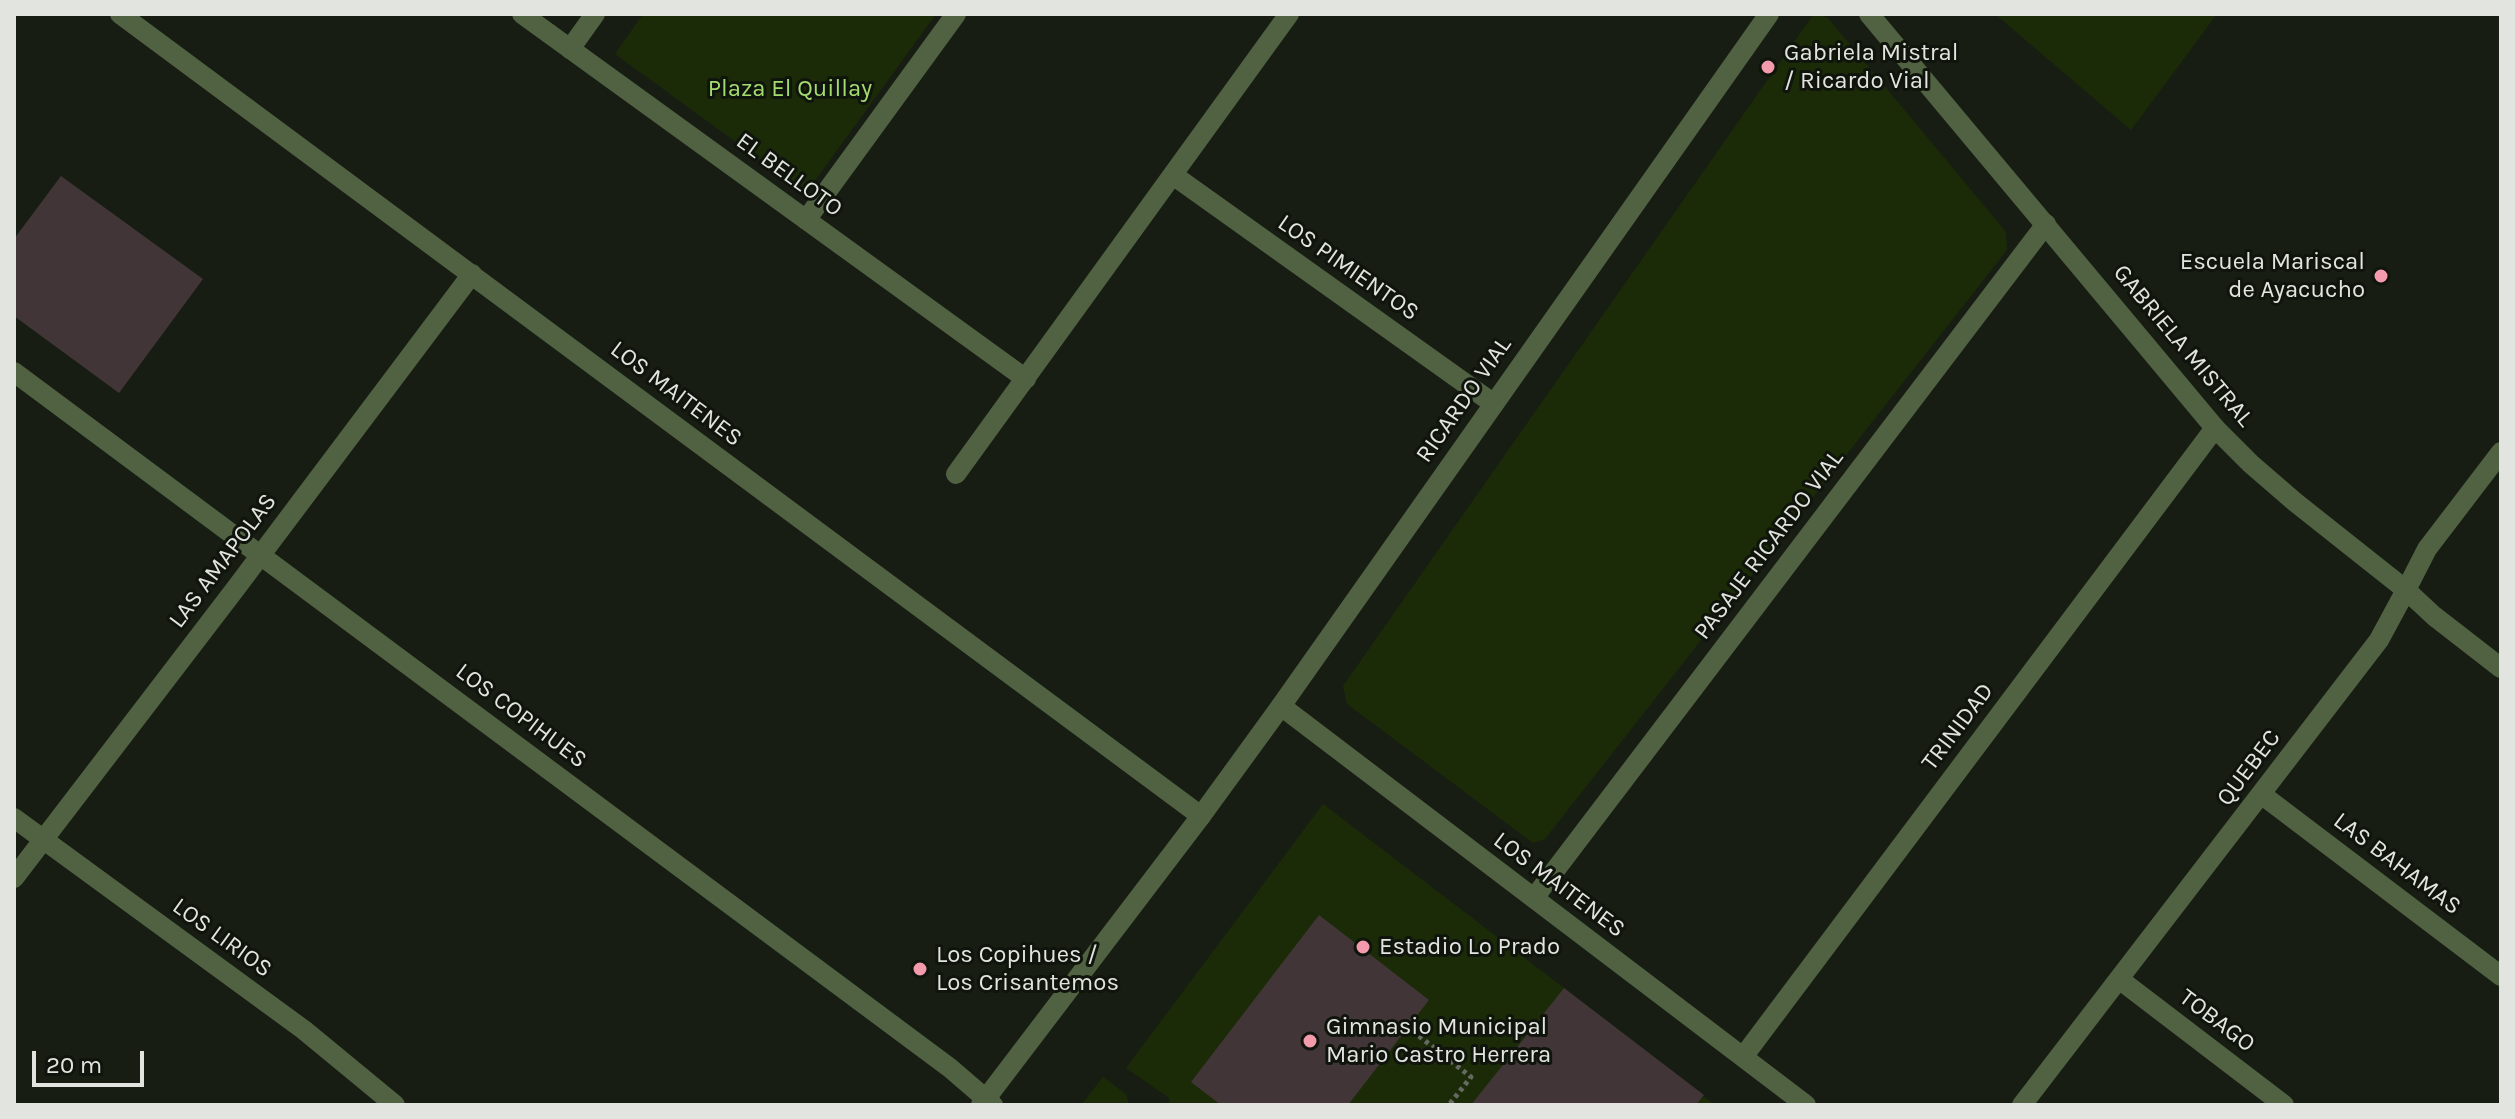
<!DOCTYPE html>
<style>
body{margin:0}
#map{position:relative;width:2515px;height:1119px;overflow:hidden;background:#181d14;font-family:Karla,sans-serif}
canvas{display:block}
.frame{position:absolute;inset:0;border:16px solid #e2e5df;pointer-events:none}
.scale{position:absolute;left:32px;top:1051px;width:112px;height:36px;box-sizing:border-box;border:4px solid #e2e5df;border-top:0;padding-left:10px;font-size:24px;line-height:28px;white-space:nowrap;color:#e2e5df;-webkit-text-stroke:6px #0f140c;paint-order:stroke}
</style>
<div id="map">
<canvas width="2515" height="1119"></canvas>
<div class="frame"></div>
<div class="scale">20 m</div>
</div>
<script>
const context = document.querySelector('canvas').getContext('2d');
context.lineJoin = 'round';
function paint(path, color) { context.fillStyle = color; context.fill(path, 'evenodd'); }
const shape = rows => new Path2D(rows.map(r => 'M' + r).join(''));
function stroke(path, color, width, dash) { context.strokeStyle = color; context.lineWidth = width; context.lineCap = dash ? 'butt' : 'round'; context.setLineDash(dash || []); context.stroke(path); }
function label(font, color, halo, rows, align = 'center') {
  context.font = font + ' Karla,sans-serif'; context.lineWidth = 6; context.setLineDash([]); context.textBaseline = 'middle'; context.strokeStyle = halo; context.fillStyle = color; for (const [text, x, y, turn = 0] of rows) {
    context.save(); context.translate(x, y); context.rotate((+turn || 0) * Math.PI / 180); context.textAlign = isNaN(turn) ? turn : align; if (halo) context.strokeText(text, 0, 0); context.fillText(text, 0, 0); context.restore();
  }
}
paint(shape([
 [643,14,936,14,806,193,615,54],
 [1995,14,2217,14,2131,130],
 [1813,15,1827,17,2006,232,2007,250,1545,839,1533,843,1347,704,1343,686],
 [1323,804,1564,988,1715,1105,1170,1105,1169,1098,1126,1068],
 [1103,1077,1126,1094,1129,1105,1081,1105]
]), '#1b2b08');
paint(shape([
 [61,176,203,279,119,393,14,316,14,239],
 [1319,915,1429,1000,1348,1105,1221,1105,1191,1082],
 [1564,988,1704,1095,1696,1105,1471,1105]
]), '#413537');
stroke(shape([
 [1419,1036,1471,1077,1449,1105]
]), '#656961', 5, [4, 4]);
stroke(shape([
 [120,14,1201,816],
 [522,14,1026,379],
 [570,49,595,14],
 [1173,175,1494,404],
 [806,220,956,14],
 [956,474,1289,14],
 [1281,706,1806,1105],
 [2261,794,2501,976],
 [14,818,304,1030,395,1105],
 [14,878,236,588,472,274],
 [1534,898,2046,224],
 [2119,979,2284,1105],
 [1743,1057,2215,428],
 [2022,1105,2379,640,2406,590,2434,616,2501,668]
]), '#516242', 20);
stroke(shape([
 [1869,14,2215,428,2251,464,2295,502,2406,590,2427,549,2501,452],
 [14,372,950,1068,993,1105],
 [981,1105,1201,816,1281,706,1769,14]
]), '#516242', 20);
for (const [x, y, r, color] of [
 [1768,67,8,"#f39aac"],
 [2381,276,8,"#f39aac"],
 [1363,947,8,"#f39aac"],
 [920,969,8,"#f39aac"],
 [1310,1041,8,"#f39aac"]
]) { const dot = new Path2D(); dot.arc(x, y, r, 0, 2 * Math.PI); context.fillStyle = color; context.fill(dot); stroke(dot, '#0f140c', 3); }
label('24px', '#e2e5df', '#0f140c', [
 ["Gabriela Mistral",1784,53],
 ["/ Ricardo Vial",1784,81],
 ["Escuela Mariscal",2365,262,"right"],
 ["de Ayacucho",2365,290,"right"],
 ["Estadio Lo Prado",1379,947],
 ["Los Copihues /",936,955],
 ["Los Crisantemos",936,983],
 ["Gimnasio Municipal",1326,1027],
 ["Mario Castro Herrera",1326,1055]
], 'left');
label('24px', '#a4db6e', '#0f140c', [
 ["Plaza El Quillay",790,89]
]);
label('24px', '#e2e5df', '#0f140c', [
 ["EL BELLOTO",789,175,36],
 ["LOS PIMIENTOS",1348,268,35],
 ["GABRIELA MISTRAL",2183,346,50],
 ["LOS MAITENES",676,394,37],
 ["RICARDO VIAL",1464,400,-55],
 ["PASAJE RICARDO VIAL",1769,545,-53],
 ["LAS AMAPOLAS",223,561,-53],
 ["LOS COPIHUES",521,716,37],
 ["TRINIDAD",1958,727,-53],
 ["QUEBEC",2249,768,-53],
 ["LAS BAHAMAS",2397,864,37],
 ["LOS MAITENES",1559,885,37],
 ["LOS LIRIOS",222,938,36],
 ["TOBAGO",2217,1021,37]
]);
</script>
